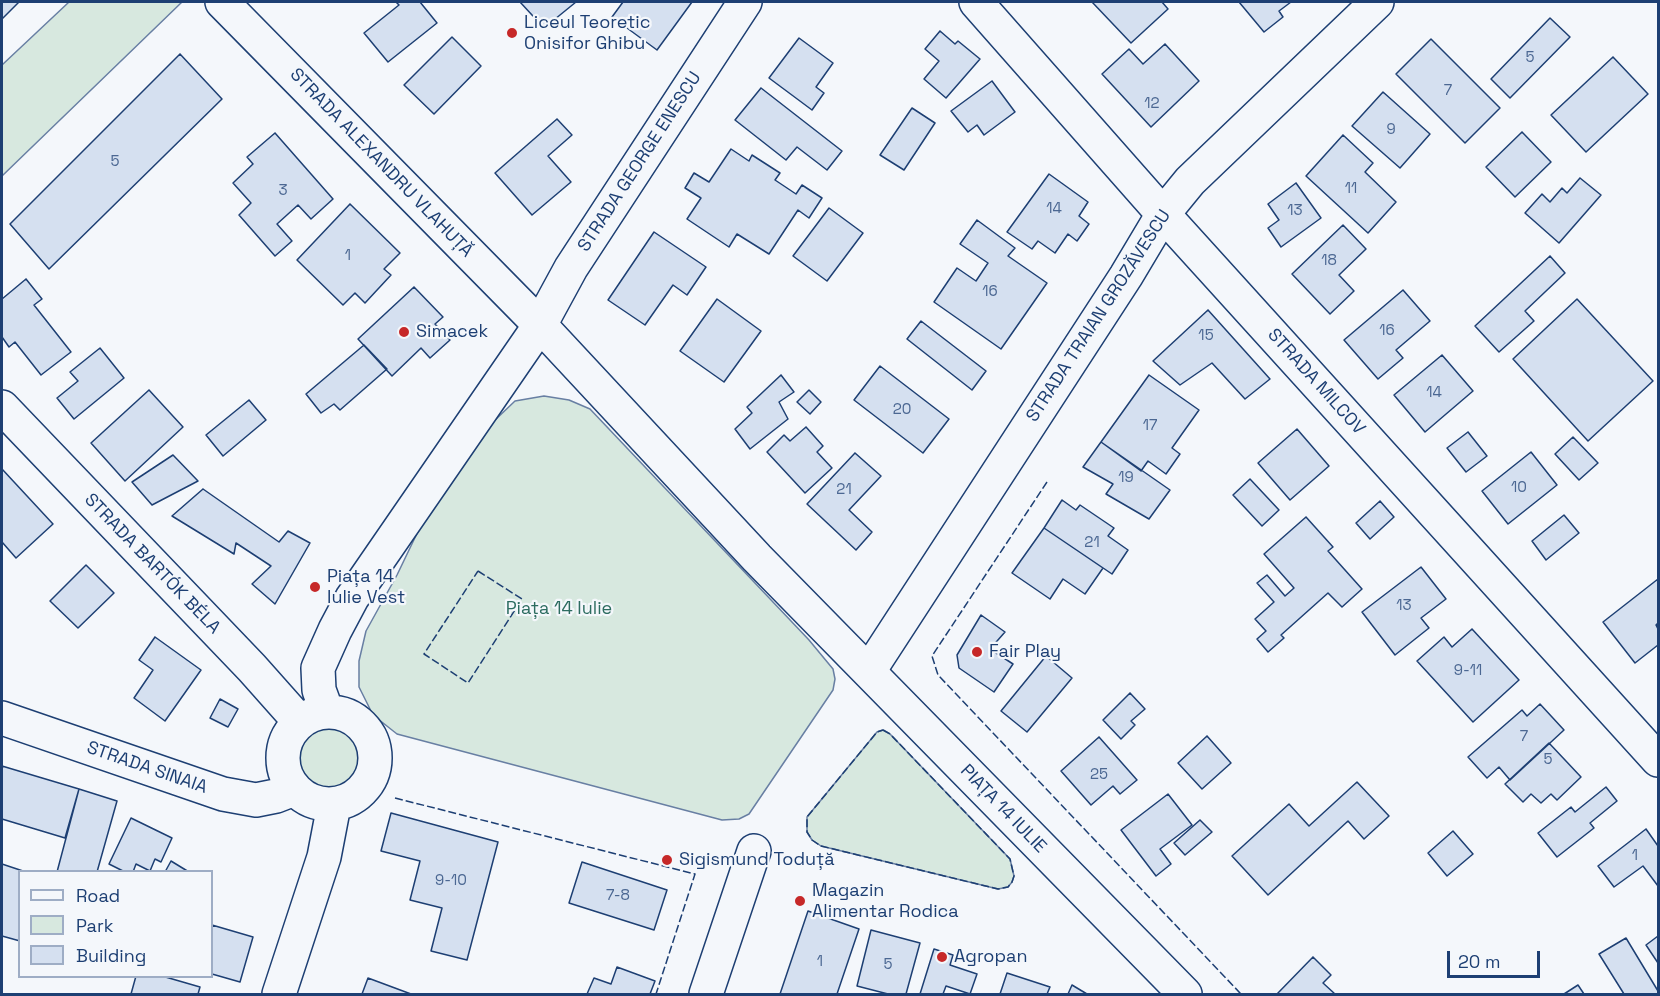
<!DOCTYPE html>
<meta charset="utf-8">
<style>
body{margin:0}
#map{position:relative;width:1660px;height:996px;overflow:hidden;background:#f4f7fb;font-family:"Space Grotesk",sans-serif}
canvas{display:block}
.frame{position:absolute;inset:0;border:3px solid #1d3f73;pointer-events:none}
.legend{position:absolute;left:18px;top:870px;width:195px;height:108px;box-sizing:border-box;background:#f4f7fb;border:2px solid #9eadc5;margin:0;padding:8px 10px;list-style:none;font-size:18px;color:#1d3f73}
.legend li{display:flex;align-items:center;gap:12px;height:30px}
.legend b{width:30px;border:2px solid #9eadc5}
.scale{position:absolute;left:1447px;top:951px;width:93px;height:27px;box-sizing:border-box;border:3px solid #1d3f73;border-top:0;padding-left:8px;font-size:18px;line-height:21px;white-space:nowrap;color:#1d3f73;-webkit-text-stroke:4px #f4f7fb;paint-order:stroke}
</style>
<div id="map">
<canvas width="1660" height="996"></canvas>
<div class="frame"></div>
<ul class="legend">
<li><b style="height:8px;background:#f4f7fb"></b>Road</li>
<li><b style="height:16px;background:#d7e8df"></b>Park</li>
<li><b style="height:16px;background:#d5e0f0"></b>Building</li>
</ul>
<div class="scale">20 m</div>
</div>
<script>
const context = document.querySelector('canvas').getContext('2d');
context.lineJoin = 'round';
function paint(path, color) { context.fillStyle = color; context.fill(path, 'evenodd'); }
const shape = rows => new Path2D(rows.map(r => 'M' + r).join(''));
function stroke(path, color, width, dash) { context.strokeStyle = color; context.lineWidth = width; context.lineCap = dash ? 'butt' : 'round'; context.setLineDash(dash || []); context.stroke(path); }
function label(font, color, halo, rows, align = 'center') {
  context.font = font + ' "Space Grotesk",sans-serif'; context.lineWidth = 4.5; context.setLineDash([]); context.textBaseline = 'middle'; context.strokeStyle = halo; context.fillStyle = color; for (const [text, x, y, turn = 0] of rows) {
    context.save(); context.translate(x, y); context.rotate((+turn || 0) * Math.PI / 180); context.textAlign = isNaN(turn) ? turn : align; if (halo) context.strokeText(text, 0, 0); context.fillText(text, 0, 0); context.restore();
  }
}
const green = shape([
 [69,2,182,2,2,176,2,65,69,2],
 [544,396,569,400,590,409,809,640,833,669,835,679,833,690,749,814,739,819,722,820,397,734,373,715,359,687,359,661,366,631,397,575,422,523,472,442,515,401,544,396],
 '293 758a37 37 0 1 1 74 0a37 37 0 1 1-74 0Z',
 [883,730,890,734,1010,859,1014,876,1012,882,1008,887,998,889,821,846,812,840,807,832,807,817,877,732,883,730]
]);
paint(green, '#d7e8df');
stroke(green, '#687fa3', 1.5);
const building = shape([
 [2,2,19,2,2,19,2,2],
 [396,2,420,2,437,23,388,62,364,33,399,5,396,2],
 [520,2,576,2,544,28,520,2],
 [623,2,692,2,657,50,612,17,623,2],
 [1092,2,1162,2,1168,9,1131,43,1092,2],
 [1239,2,1291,2,1279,11,1283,17,1264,32,1239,2],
 [1550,18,1570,37,1510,98,1491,79,1550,18],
 [940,31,955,44,958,41,980,59,946,98,924,79,939,61,925,49,940,31],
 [452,37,481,66,434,114,404,85,452,37],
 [799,38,833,63,816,87,824,93,812,110,769,78,799,38],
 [1431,39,1500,108,1465,143,1396,74,1431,39],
 [1165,44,1199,81,1151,127,1102,74,1129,49,1143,64,1165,44],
 [180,54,222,99,49,269,10,224,180,54],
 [1613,57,1648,94,1586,152,1551,115,1613,57],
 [992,81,1015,112,984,135,977,125,968,132,951,111,992,81],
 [761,88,842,151,827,170,797,147,786,160,735,120,761,88],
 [1383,92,1430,134,1400,168,1352,126,1383,92],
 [912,108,935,123,904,170,880,155,912,108],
 [557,119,572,135,548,156,571,182,532,215,495,173,557,119],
 [1522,132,1551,162,1515,197,1486,167,1522,132],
 [275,133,333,199,311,219,298,205,277,224,292,241,275,256,239,215,251,203,233,183,253,164,247,157,275,133],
 [1343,135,1373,163,1365,172,1396,202,1368,233,1306,176,1343,135],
 [731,149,749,161,752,155,780,173,775,180,796,194,802,185,822,198,809,218,798,210,769,254,737,234,729,247,687,219,701,198,685,188,694,173,709,182,731,149],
 [1049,174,1088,202,1079,216,1089,224,1077,241,1068,234,1055,253,1038,241,1032,249,1007,232,1049,174],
 [1580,178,1601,195,1559,243,1525,213,1542,194,1550,202,1562,188,1567,193,1580,178],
 [1296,183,1321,218,1281,247,1268,228,1279,220,1268,204,1296,183],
 [350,204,400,253,384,269,391,275,365,303,355,293,343,305,297,260,350,204],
 [829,208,863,233,827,281,793,256,829,208],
 [977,220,1015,248,1008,256,1047,283,1001,349,934,302,957,268,976,281,988,263,960,244,977,220],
 [1343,225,1366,249,1339,275,1354,291,1330,314,1292,274,1343,225],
 [654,232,706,267,687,295,673,285,645,325,608,300,654,232],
 [1550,256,1565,273,1525,311,1534,321,1499,352,1475,326,1550,256],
 [26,279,42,299,34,305,71,352,41,375,15,342,9,347,2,337,2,299,26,279],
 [414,287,443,317,435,324,450,340,430,358,421,348,392,376,358,339,414,287],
 [1403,290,1430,321,1396,350,1403,358,1378,379,1344,340,1403,290],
 [717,299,761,331,724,382,680,351,717,299],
 [1577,299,1653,381,1588,441,1513,359,1577,299],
 [1208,310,1270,379,1245,399,1212,363,1180,385,1153,361,1208,310],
 [921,321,986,371,972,390,907,339,921,321],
 [364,345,387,369,340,410,334,404,321,413,306,394,364,345],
 [100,348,124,378,74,419,57,398,78,381,70,372,100,348],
 [1442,355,1473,391,1425,432,1394,395,1442,355],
 [880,366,949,419,923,453,854,400,880,366],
 [781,375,794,392,779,402,788,419,750,449,735,429,752,413,747,407,781,375],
 [1149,375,1199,410,1172,448,1180,454,1166,474,1148,461,1141,471,1101,442,1149,375],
 [149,390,183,427,125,481,91,443,149,390],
 [809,390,821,402,810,414,797,402,809,390],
 [249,400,266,420,223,456,206,435,249,400],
 [806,427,823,446,817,452,832,468,805,493,767,452,784,435,790,441,806,427],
 [1297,429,1329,466,1290,500,1258,463,1297,429],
 [1468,432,1487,456,1466,472,1447,448,1468,432],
 [1573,437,1598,463,1579,480,1555,454,1573,437],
 [1101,442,1170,490,1149,519,1106,494,1113,484,1083,467,1101,442],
 [1531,452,1557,485,1508,524,1482,491,1531,452],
 [855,453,881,476,849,510,872,532,856,550,807,504,855,453],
 [173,455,198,481,152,505,132,482,173,455],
 [2,469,53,524,16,558,2,542,2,469],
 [1250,479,1279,510,1262,526,1233,495,1250,479],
 [203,489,279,542,288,531,310,543,275,604,252,584,271,566,236,543,234,554,172,516,203,489],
 [1062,500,1076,510,1080,505,1114,528,1108,536,1128,550,1112,574,1044,528,1062,500],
 [1380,501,1394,517,1370,539,1356,523,1380,501],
 [1564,515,1579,533,1546,560,1532,541,1564,515],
 [1306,517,1333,547,1328,551,1362,589,1342,607,1328,593,1281,635,1284,638,1268,652,1257,639,1266,631,1255,619,1274,602,1257,583,1267,575,1285,596,1294,588,1264,554,1306,517],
 [1044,528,1103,568,1085,594,1063,579,1050,599,1012,573,1044,528],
 [86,565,114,593,78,628,50,601,86,565],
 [1421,567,1446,599,1421,618,1429,628,1395,655,1362,612,1421,567],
 [1658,579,1658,623,1656,625,1658,629,1658,645,1635,663,1603,622,1658,579],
 [981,615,1005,632,990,649,1013,664,994,692,959,668,957,655,981,615],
 [1472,629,1519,680,1473,722,1417,661,1444,637,1452,647,1472,629],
 [155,637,201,670,165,721,134,698,153,670,139,660,155,637],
 [1046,656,1072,678,1027,732,1001,711,1046,656],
 [1130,693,1145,709,1131,721,1135,725,1121,739,1103,720,1130,693],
 [220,699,238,709,228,727,210,718,220,699],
 [1540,704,1564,730,1510,780,1499,767,1487,778,1468,757,1522,710,1527,716,1540,704],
 [1207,736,1231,763,1202,789,1178,763,1207,736],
 [1099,737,1137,780,1120,794,1113,786,1091,805,1061,771,1099,737],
 [1549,743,1581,777,1557,800,1551,794,1541,803,1531,794,1523,802,1505,784,1549,743],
 [2,766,79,789,65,838,2,819,2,766],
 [1357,782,1389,816,1364,839,1348,821,1268,895,1232,856,1289,804,1309,826,1357,782],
 [1606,787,1617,801,1590,823,1594,828,1557,857,1538,833,1571,807,1575,812,1606,787],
 [79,789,117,801,97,872,57,872,79,789],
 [1168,794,1192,825,1160,849,1171,864,1156,876,1121,830,1168,794],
 [391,813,498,842,467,960,431,951,442,908,410,900,420,861,381,851,391,813],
 [131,818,172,838,161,862,155,859,150,871,136,864,133,872,125,872,109,864,131,818],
 [1200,820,1212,832,1185,855,1174,843,1200,820],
 [1646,829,1658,846,1658,886,1643,866,1614,887,1598,866,1646,829],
 [1453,831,1473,854,1447,876,1428,853,1453,831],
 [171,861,189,872,165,872,171,861],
 [582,862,667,890,654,930,569,903,582,862],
 [2,864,26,872,20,872,20,941,2,936,2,864],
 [808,911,859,929,837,994,780,994,808,911],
 [212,925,253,937,240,982,212,974,212,925],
 [871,930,920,943,906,994,888,994,857,986,871,930],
 [1658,936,1658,963,1646,945,1658,936],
 [1626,938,1658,991,1658,994,1624,994,1599,954,1626,938],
 [934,949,953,955,950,965,977,974,970,994,946,986,943,994,920,994,934,949],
 [1313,957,1331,975,1323,983,1335,994,1277,994,1313,957],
 [617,967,655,981,650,994,587,994,594,978,611,984,617,967],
 [1007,973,1050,987,1047,994,1000,994,1007,973],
 [136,976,162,976,200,987,198,994,131,994,136,976],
 [368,978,411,994,362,994,368,978],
 [1072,985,1087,994,1068,994,1072,985],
 [1578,985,1584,994,1564,994,1578,985]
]);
paint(building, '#d5e0f0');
stroke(building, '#1d3f73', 1.5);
const minor = shape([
 [976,2,1163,214,1658,760],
 [2,407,252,668,300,722],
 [869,671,1126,276,1163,214,1190,181,1377,2],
 '283 758a46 46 0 1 1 92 0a46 46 0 1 1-92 0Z',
 [327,712,319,690,318,668,335,630,352,598,540,325,571,268,745,2],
 [2,718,223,794,256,800,276,796,294,789],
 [279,994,324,857,334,805],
 [706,994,754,851]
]);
const major = shape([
 [222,2,540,325,757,558,1185,994]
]);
stroke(minor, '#1d3f73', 36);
stroke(major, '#1d3f73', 36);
stroke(minor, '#f4f7fb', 33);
stroke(major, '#f4f7fb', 33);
stroke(shape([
 [1047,482,932,656,938,675,1241,994],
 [478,571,522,599,468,683,424,654,478,571],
 [883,730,890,734,1010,859,1014,876,1012,882,1008,887,998,889,821,846,812,840,807,832,807,817,877,732,883,730],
 [395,798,695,874,656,994]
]), '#1d3f73', 1.5, [8, 3]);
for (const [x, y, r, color] of [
 [512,33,6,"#c62828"],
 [404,332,6,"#c62828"],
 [315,587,6,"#c62828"],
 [977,652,6,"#c62828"],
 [667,860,6,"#c62828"],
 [800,901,6,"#c62828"],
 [942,957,6,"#c62828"]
]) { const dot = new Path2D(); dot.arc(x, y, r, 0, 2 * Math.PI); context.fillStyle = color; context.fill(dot); stroke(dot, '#f4f7fb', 2); }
label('15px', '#4b6792', null, [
 ["5",1530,58],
 ["7",1448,91],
 ["12",1152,104],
 ["9",1391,130],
 ["5",115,162],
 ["11",1351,189],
 ["3",283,191],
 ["14",1054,209],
 ["13",1295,211],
 ["1",348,256],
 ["18",1329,261],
 ["16",990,292],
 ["16",1387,331],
 ["15",1206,336],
 ["14",1434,393],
 ["20",902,410],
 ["17",1150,426],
 ["19",1126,478],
 ["10",1519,488],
 ["21",844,490],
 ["21",1092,543],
 ["13",1404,606],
 ["9-11",1468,671],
 ["7",1524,737],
 ["5",1548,760],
 ["25",1099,775],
 ["1",1635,856],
 ["9-10",451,881],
 ["7-8",618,896],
 ["1",820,962],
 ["5",888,965]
]);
label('18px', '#1d3f73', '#f4f7fb', [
 ["Liceul Teoretic",524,23],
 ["Onisifor Ghibu",524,44],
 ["Simacek",416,332],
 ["Piața 14",327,577],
 ["Iulie Vest",327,598],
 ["Fair Play",989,652],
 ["Sigismund Toduță",679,860],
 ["Magazin",812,891],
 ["Alimentar Rodica",812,912],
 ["Agropan",954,957]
], 'left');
label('18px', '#1d3f73', '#f4f7fb', [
 ["STRADA GEORGE ENESCU",640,162,-57],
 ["STRADA ALEXANDRU VLAHUȚĂ",381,163,46],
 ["STRADA TRAIAN GROZĂVESCU",1099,316,-57],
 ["STRADA MILCOV",1316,382,48],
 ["STRADA BARTÓK BÉLA",152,564,46],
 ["STRADA SINAIA",147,768,19],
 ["PIAȚA 14 IULIE",1003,809,46]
]);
label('18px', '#2c6c60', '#f4f7fb', [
 ["Piața 14 Iulie",559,609]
]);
</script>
